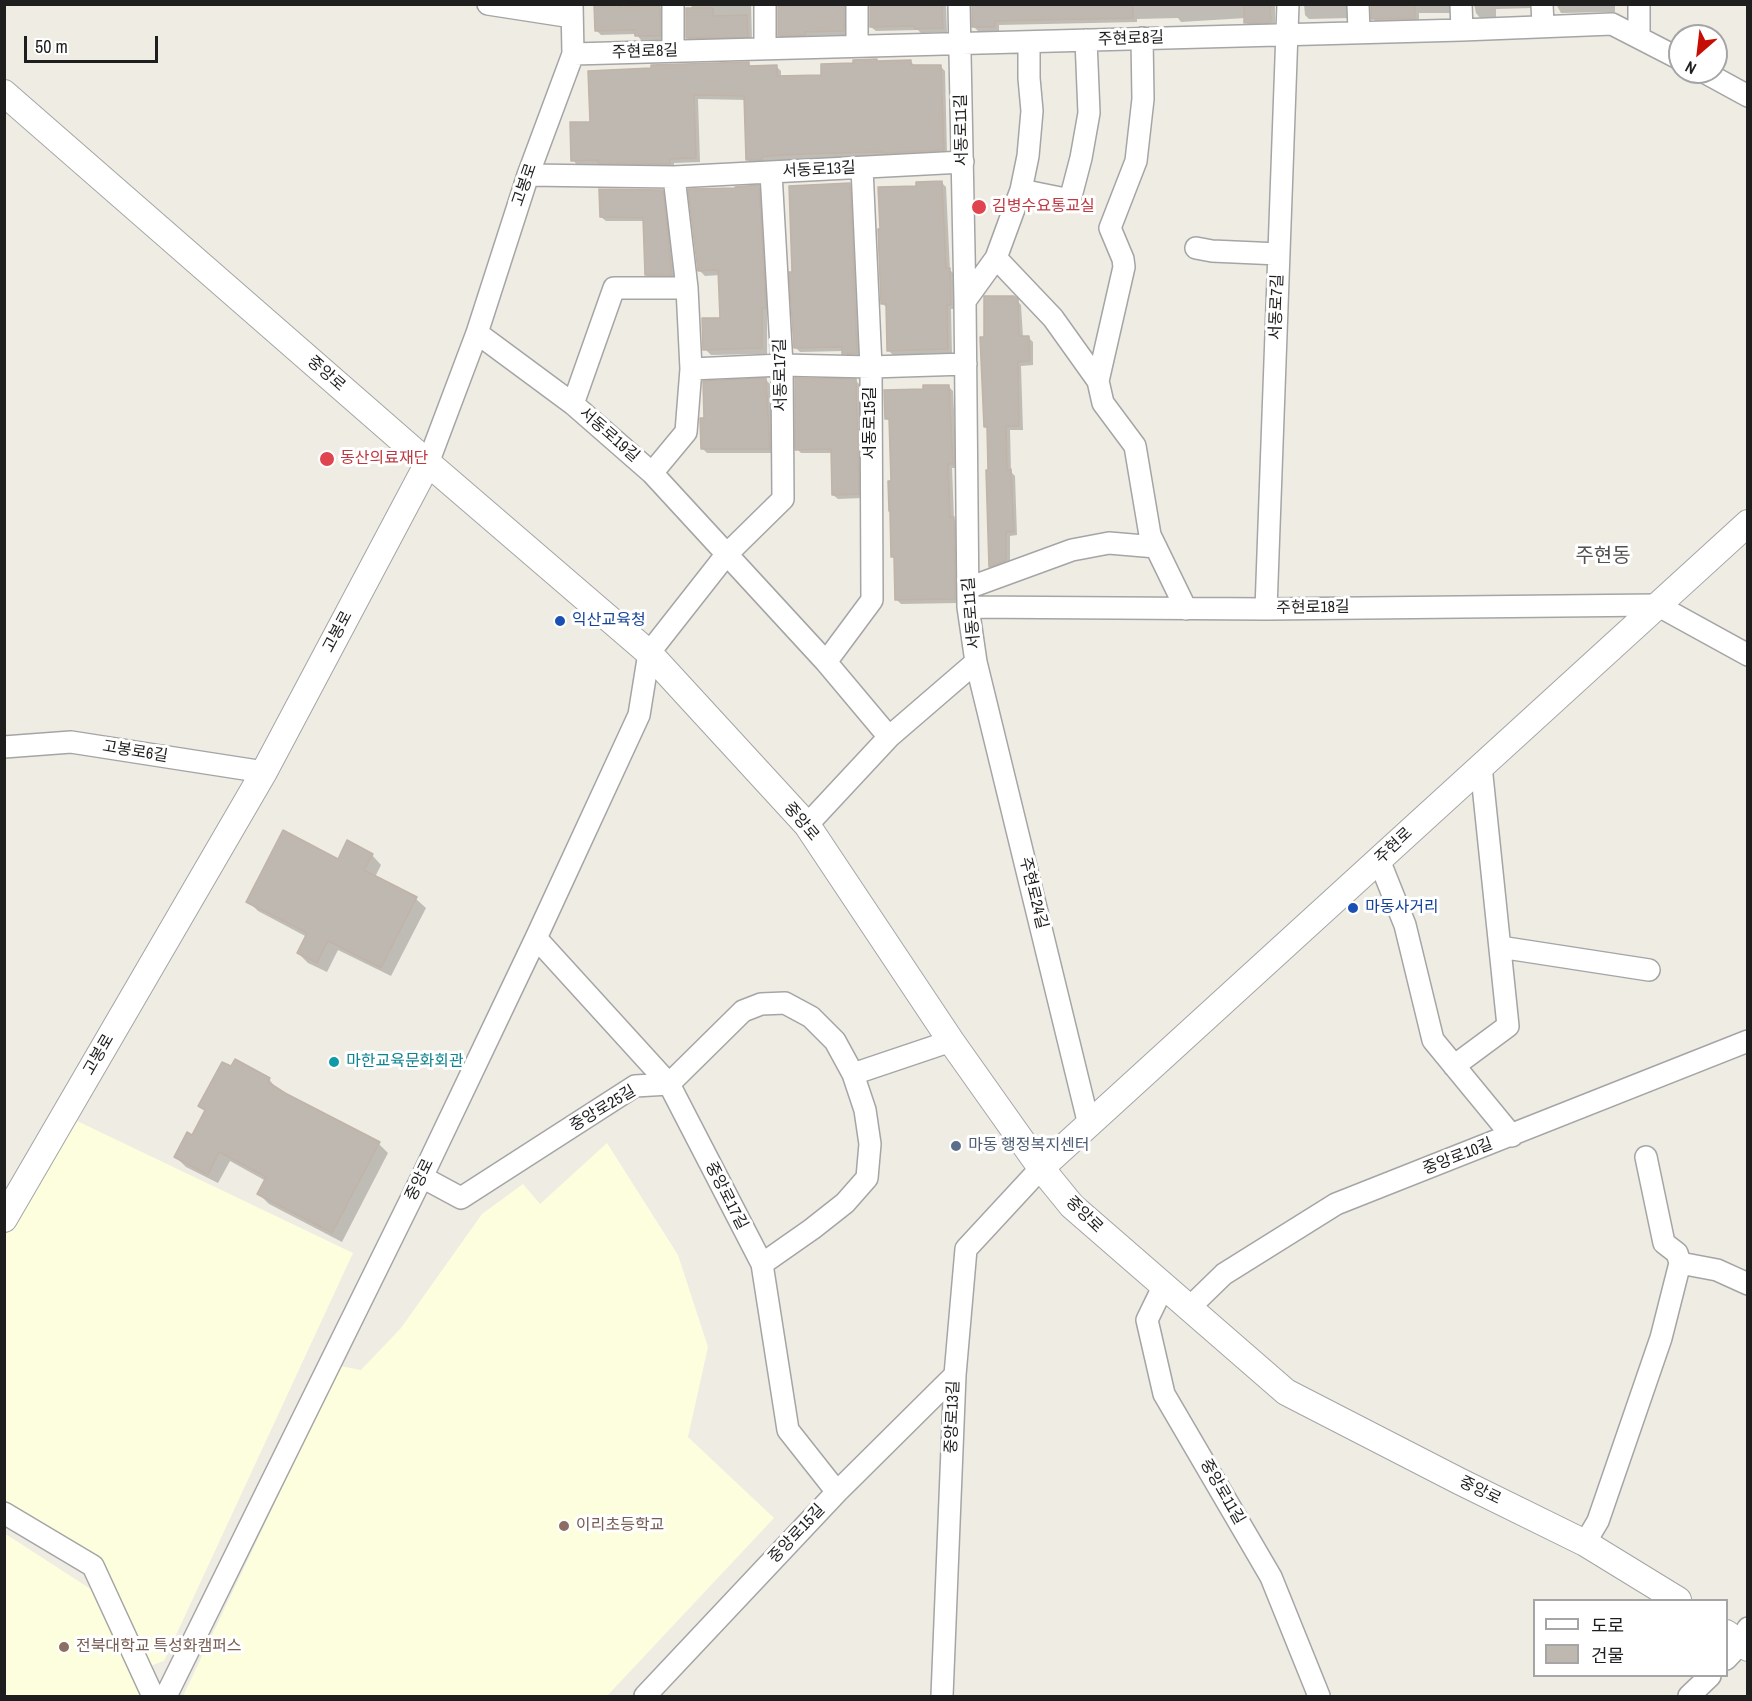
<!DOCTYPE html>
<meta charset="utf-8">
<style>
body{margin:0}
#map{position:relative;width:1752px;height:1701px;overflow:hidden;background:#efece4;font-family:"Archivo Narrow","Noto Sans KR",sans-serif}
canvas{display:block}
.frame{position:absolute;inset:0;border:6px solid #1e1e1e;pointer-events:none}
.legend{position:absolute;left:1533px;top:1599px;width:195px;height:78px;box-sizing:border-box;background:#fff;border:2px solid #a5a5a5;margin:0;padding:8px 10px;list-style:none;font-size:18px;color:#1e1e1e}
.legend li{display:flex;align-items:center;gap:12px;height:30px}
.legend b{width:30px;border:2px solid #a5a5a5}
.north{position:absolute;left:1668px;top:24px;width:60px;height:60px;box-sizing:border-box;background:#fff;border:2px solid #a5a5a5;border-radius:50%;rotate:208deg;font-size:16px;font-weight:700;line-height:24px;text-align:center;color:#1e1e1e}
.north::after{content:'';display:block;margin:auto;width:21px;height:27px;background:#c70e05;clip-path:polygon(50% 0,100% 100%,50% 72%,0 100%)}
.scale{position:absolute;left:24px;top:36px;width:134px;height:27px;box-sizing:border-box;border:3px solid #1e1e1e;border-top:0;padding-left:8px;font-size:18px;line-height:21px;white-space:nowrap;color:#1e1e1e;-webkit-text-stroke:4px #fff;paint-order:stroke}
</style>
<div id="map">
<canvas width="1752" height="1701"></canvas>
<div class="frame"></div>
<ul class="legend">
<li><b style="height:8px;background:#fff"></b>도로</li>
<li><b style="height:16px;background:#bfb8b0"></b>건물</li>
</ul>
<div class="north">N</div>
<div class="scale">50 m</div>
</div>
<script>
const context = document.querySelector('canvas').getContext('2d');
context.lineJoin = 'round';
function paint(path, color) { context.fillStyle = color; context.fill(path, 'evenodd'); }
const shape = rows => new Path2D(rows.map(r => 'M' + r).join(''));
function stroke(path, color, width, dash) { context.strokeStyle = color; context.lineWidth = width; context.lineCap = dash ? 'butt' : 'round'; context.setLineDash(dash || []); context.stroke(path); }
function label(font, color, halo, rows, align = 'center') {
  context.font = font + ' "Archivo Narrow","Noto Sans KR",sans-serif'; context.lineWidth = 6; context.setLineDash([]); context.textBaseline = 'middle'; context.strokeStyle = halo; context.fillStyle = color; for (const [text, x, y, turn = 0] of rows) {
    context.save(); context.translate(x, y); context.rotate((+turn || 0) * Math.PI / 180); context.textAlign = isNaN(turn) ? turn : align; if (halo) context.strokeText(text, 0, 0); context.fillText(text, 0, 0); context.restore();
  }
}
paint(shape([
 [73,1119,353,1253,164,1661,150,1666,99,1560,5,1503,5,1235],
 [607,1143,678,1255,708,1347,688,1437,774,1518,607,1696,183,1696,340,1366,361,1370,401,1328,482,1214,523,1184,540,1204],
 [4,1533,103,1597,144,1696,5,1696]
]), '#fdfedd');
paint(shape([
 [596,4,622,4,623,8,659,7,664,12,664,40,641,40,636,34,601,35,596,30],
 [692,4,751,4,752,40,692,42,687,38],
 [779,4,850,4,848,35,808,36,809,39,784,40,779,35],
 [870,4,946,4,947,32,921,33,918,30,876,31,871,27],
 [973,4,1275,4,1275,27,1250,27,1246,22,1246,18,1181,22,1178,18,1137,19,1137,22,999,25,999,31,978,31,974,27],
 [1304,4,1351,4,1350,18,1309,19,1305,15],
 [1371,4,1454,4,1452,13,1419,13,1419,22,1377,23,1373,18],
 [1474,4,1534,4,1533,8,1496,9,1496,17,1480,18,1476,13],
 [1556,4,1615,4,1615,12,1561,13],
 [911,62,916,67,940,66,945,71,947,154,840,157,766,161,766,164,752,164,748,160,746,100,698,99,700,162,674,163,674,168,604,167,601,164,577,165,573,160,591,123,748,64,752,67,776,66,781,71,781,78,823,77],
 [942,183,946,187,950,270,954,274,954,309,951,309,952,353,893,355,889,351,888,309,882,303,918,188],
 [849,185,854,189,861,357,848,357,844,351,800,352,795,347,793,273],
 [758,187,764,193,771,313,767,314,767,354,711,355,705,349,721,319,720,275,705,276,699,270],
 [662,191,667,196,676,279,651,279,646,275,645,223,642,221,606,221,601,217],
 [1014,297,1021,305,1023,337,1028,337,1033,342,1033,365,1021,366,1023,430,1010,430,1011,472,1015,476,1017,535,1010,536,1010,565,995,570,991,566,988,429,985,426,985,338],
 [766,380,770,384,774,453,707,453,703,449],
 [856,381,860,385,863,498,838,499,833,495,832,453,801,453,797,449],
 [948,386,953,391,957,468,952,468,954,519,958,523,959,603,901,604,897,600,891,422,887,418,925,391],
 [372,855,381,865,375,877,416,899,426,908,391,976,338,950,327,972,308,963,298,953,307,937,258,911,248,901,338,861],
 [269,1079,278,1091,379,1144,388,1153,342,1242,269,1204,259,1194,266,1181,230,1161,218,1183,186,1167,176,1157,193,1137,206,1112,200,1106]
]), '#0003');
const building = shape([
 [594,4,618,4,618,7,660,6,660,36,635,36,634,30,595,31,594,4],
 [819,4,844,4,844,31,805,32,805,35,778,36,778,6,819,4],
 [870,4,942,4,943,28,915,29,915,26,870,27,870,4],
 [972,4,1133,4,1133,18,995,21,995,27,972,27,972,4],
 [1244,4,1270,4,1271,22,1244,23,1244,4],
 [1371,4,1415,4,1415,18,1371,19,1371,4],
 [686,8,713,8,713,16,747,15,748,37,686,38,686,8],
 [877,59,877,61,911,60,911,65,941,65,944,150,883,153,883,152,801,154,769,156,762,157,762,160,746,160,744,96,694,95,696,158,670,159,670,164,598,163,598,160,571,161,570,122,590,122,588,71,651,68,651,65,749,62,749,66,777,65,777,76,821,75,821,64,853,63,853,60,877,59],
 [942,181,946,268,950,268,951,305,947,305,948,349,887,351,886,304,881,304,878,229,880,229,878,187,916,186,916,182,942,181],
 [850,183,857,353,842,354,842,347,794,348,789,272,792,272,789,186,850,183],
 [759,185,766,308,762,308,762,348,703,350,702,318,720,318,718,270,698,271,688,189,735,188,735,187,759,185],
 [599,189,663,190,672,275,645,275,643,218,600,217,599,189],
 [984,296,1014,296,1018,299,1019,336,1029,336,1030,361,1018,362,1019,426,1006,426,1007,470,1011,469,1014,532,1006,532,1006,560,989,567,986,470,988,470,987,427,984,427,980,337,984,337,984,296],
 [766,378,770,449,701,449,700,418,704,418,703,381,766,378],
 [795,378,856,379,859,494,832,495,831,449,795,450,795,378],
 [923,385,949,385,953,464,948,464,950,517,954,517,955,599,895,600,894,557,891,557,890,511,889,511,888,481,891,481,889,419,885,419,884,390,923,389,923,385],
 [283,830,338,859,347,840,373,854,364,870,417,897,381,968,328,941,317,963,297,953,307,933,246,902,283,830],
 [235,1059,270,1078,268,1082,285,1093,380,1142,332,1233,257,1194,266,1177,219,1152,208,1175,174,1157,187,1132,192,1135,205,1110,198,1106,222,1062,231,1066,235,1059]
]);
paint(building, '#bfb8b0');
stroke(building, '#c0b3a7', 1.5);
const minor = shape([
 [488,4,572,17],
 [765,4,765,49],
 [857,4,857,46],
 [1358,4,1359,32],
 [1461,4,1462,30],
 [1542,4,1543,25],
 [1639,4,1639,36],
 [673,51,673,4],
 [573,54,1462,30,1612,24,1680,59],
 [1704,72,1748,96],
 [528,175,674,177,963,162],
 [1021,190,1070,200,1081,158,1089,113,1086,40],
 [1196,248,1212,251,1279,254],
 [996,258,1053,318,1098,381,1103,403,1135,446,1150,535,1186,609],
 [965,301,996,258,1021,190,1028,156,1032,111,1029,78,1029,42],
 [477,333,573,404,652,473,826,662,889,737],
 [691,369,782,365,871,367,966,364],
 [1098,381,1124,267,1123,259,1110,228,1136,161,1143,99,1142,38],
 [573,404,614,288,687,288],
 [428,463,477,333,528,175,573,54,572,4],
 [652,473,686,432,691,369,687,288,674,177],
 [968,588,1072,550,1109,543,1156,547],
 [968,607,1266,609,1657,605,1748,655],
 [1266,609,1288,4],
 [826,662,872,600,871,367,862,168],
 [976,662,1089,1125],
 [4,747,71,742,264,772],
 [807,825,889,737,976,662,968,607,965,301,959,4],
 [1379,860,1405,925,1433,1040,1512,1136],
 [536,938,669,1084,762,1264,788,1430,837,1492],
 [1500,947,1649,970],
 [1454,1066,1508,1026,1481,766],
 [422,1177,461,1198,635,1086,669,1084,743,1011,761,1004,785,1003,811,1017,835,1041,853,1074,951,1041],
 [1680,1263,1717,1270,1748,1284],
 [762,1264,812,1229,845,1203,867,1178,870,1144,865,1110,853,1074],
 [1163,1287,1147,1320,1164,1394,1271,1577,1319,1696],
 [1189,1308,1224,1274,1336,1204,1748,1041],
 [4,1513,93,1566,153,1696],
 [1585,1543,1598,1521,1661,1338,1680,1263,1677,1253,1664,1243,1646,1157],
 [1726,1659,1741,1643,1748,1628],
 [166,1696,422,1177,536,938,639,715,649,653,726,555,783,499,782,365,771,173],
 [645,1696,837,1492,955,1375],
 [942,1696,955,1375,966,1249,1041,1168],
 [1689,1696,1710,1676]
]);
const tertiary = shape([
 [4,93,428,463,649,653,807,825,951,1041,1041,1168,1072,1206,1286,1392,1459,1481,1585,1543,1678,1600],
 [1041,1168,1748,523],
 [4,1219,264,772,428,463],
 [1726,1633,1748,1648]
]);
stroke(minor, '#a5a5a5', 24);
stroke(tertiary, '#a5a5a5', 28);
stroke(minor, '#fff', 21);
stroke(tertiary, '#fff', 26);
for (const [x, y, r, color] of [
 [979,207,8,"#e0444e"],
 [327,459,8,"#e0444e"],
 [560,621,6,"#1a4fb4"],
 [1353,908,6,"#1a4fb4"],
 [334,1062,6,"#0f9aa8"],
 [956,1146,6,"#5c6f8a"],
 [564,1526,6,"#8d6e63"],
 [64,1647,6,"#8d6e63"]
]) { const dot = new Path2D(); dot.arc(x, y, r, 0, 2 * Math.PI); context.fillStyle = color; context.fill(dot); stroke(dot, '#fff', 2); }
label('16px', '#1e1e1e', '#fff', [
 ["주현로8길",1131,39,-2],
 ["주현로8길",645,52,-2],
 ["서동로11길",962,130,-91],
 ["서동로13길",819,170,-3],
 ["고봉로",525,185,-71],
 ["서동로7길",1277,307,-88],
 ["중앙로",326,374,41],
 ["서동로17길",781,375,-91],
 ["서동로15길",871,423,-90],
 ["서동로19길",609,435,41],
 ["주현로18길",1313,608,-1],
 ["서동로11길",972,613,-95],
 ["고봉로",338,632,-62],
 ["고봉로6길",135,752,9],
 ["중앙로",801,822,50],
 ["주현로",1394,846,-43],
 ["주현로24길",1033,893,76],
 ["고봉로",99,1055,-60],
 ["중앙로25길",603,1109,-31],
 ["중앙로10길",1458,1157,-21],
 ["중앙로",420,1180,-64],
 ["중앙로17길",726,1196,63],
 ["중앙로",1084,1215,44],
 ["중앙로13길",953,1417,-88],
 ["중앙로",1480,1491,26],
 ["중앙로11길",1222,1492,60],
 ["중앙로15길",797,1534,-47]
]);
label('16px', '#be3a42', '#fff', [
 ["김병수요통교실",992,207],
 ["동산의료재단",340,459]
], 'left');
label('16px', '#164399', '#fff', [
 ["익산교육청",572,621],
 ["마동사거리",1365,908]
], 'left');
label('16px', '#0d838f', '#fff', [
 ["마한교육문화회관",346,1062]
], 'left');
label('16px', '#4e5e75', '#fff', [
 ["마동 행정복지센터",968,1146]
], 'left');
label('16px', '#785e54', '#fff', [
 ["이리초등학교",576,1526],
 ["전북대학교 특성화캠퍼스",76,1647]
], 'left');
label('20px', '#515151', '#fff', [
 ["주현동",1603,557]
]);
</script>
